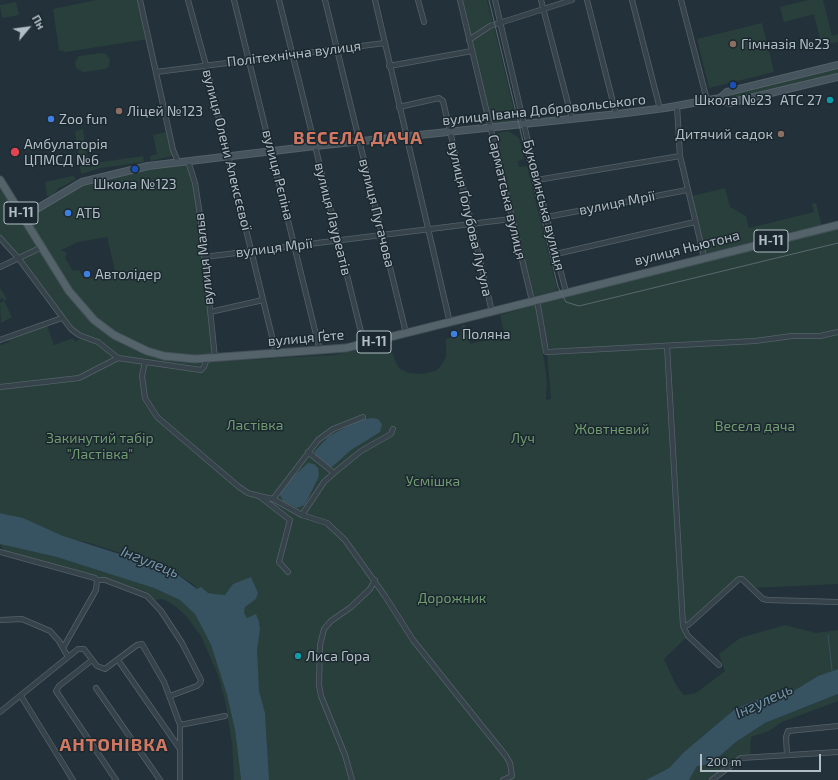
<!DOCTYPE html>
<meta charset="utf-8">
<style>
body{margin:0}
#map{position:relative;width:838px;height:780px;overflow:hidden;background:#23323a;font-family:"Exo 2",sans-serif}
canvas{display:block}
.north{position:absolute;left:8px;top:8px;width:40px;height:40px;-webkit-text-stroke:3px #1c282f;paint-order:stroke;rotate:61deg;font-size:11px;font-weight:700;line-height:16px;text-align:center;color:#b2bec6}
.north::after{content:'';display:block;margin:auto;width:14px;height:18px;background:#b2bec6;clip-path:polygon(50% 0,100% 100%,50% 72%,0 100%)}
.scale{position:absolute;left:700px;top:754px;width:121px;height:18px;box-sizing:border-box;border:2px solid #b2bec6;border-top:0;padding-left:5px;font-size:12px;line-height:14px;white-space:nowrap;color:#b2bec6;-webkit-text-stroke:3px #1c282f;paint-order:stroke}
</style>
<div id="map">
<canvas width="838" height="780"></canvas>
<div class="north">Пн</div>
<div class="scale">200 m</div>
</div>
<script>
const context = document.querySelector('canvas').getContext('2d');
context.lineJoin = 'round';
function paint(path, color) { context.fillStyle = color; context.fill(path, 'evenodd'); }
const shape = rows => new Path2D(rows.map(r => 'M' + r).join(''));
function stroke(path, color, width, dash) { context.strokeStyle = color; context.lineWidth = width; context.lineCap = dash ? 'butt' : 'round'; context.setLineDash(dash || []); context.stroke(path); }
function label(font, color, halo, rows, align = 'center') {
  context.font = font + ' "Exo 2",sans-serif'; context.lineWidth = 3; context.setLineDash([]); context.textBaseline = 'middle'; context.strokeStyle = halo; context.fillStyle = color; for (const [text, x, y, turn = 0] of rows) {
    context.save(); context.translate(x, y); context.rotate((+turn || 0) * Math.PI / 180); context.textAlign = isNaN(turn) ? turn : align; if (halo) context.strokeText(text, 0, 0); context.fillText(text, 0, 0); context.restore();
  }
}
paint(shape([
 [96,0,140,0,148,39,66,52,59,50,53,9],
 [463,0,487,0,493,24,474,35,471,34],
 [808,0,823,0,832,36,838,34,838,42,825,44,821,43,814,14,784,22,780,7],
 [16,2,19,15,2,18,0,5],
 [762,23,774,72,709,88,697,39],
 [494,27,516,119,515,122,493,125,491,125,472,44,474,37],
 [102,53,106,54,110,59,109,66,106,69,83,72,76,68,75,62,79,56],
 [838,67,838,74,729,101,725,98,727,95],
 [83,129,88,164,143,156,144,162,101,168,81,174,75,131],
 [508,131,519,138,524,159,518,161,519,167,527,166,557,289,555,291,534,296,533,296,495,137,498,133],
 [167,132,172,156,151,161,150,156,157,154,153,135],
 [188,161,195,183,215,358,206,362,334,355,389,343,396,363,400,369,409,373,423,374,437,370,442,364,446,357,446,339,460,335,462,325,465,325,470,344,505,336,500,315,536,305,547,380,546,400,551,399,547,352,558,351,548,347,546,343,540,304,561,298,567,294,838,227,838,584,752,588,742,579,685,626,688,636,664,659,676,685,684,695,696,693,725,671,719,654,740,638,785,625,816,633,838,630,838,669,818,676,782,698,763,697,735,709,684,752,669,768,646,780,261,780,197,589,193,584,173,571,143,563,130,556,86,542,66,539,10,515,0,513,0,345,9,342,9,338,47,325,54,345,73,338,75,342,83,337,75,332,0,238,0,180,23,217,82,182],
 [107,237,116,275,84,279,79,270,73,271,65,258,67,253,61,250,78,242],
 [72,176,75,177,75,180,59,188,52,196,47,196,45,182],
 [725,188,730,207,746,216,749,228,814,212,812,204,816,203,822,227,703,256,688,197],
 [0,288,7,299,4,301,12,317,1,323,0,303,4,301,2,298,0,299],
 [0,536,90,567,91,565,154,588,181,600,195,614,211,645,227,695,235,730,241,780,234,780,232,743,225,700,218,675,201,636,186,616,175,606,163,599,152,600,105,580,7,554,0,545],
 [838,694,838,701,782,722,769,731,751,737,750,757,741,758,712,780,689,780,697,766,701,764,706,765,736,742,765,723]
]), '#283f3b');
paint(shape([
 [373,418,378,419,382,424,380,432,351,450,333,466,331,467,317,457,314,452,329,436,359,420],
 [308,463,314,464,318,468,319,476,305,505,297,508,283,501,279,493,288,481],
 [0,513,23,518,63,536,173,571,197,589,201,587,208,593,213,594,225,595,233,584,251,577,258,593,256,599,245,607,244,613,247,618,256,614,259,622,260,629,257,650,258,669,259,691,265,713,269,780,241,780,235,730,227,695,211,645,195,614,180,600,154,588,57,557,0,544],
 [838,669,838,694,765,723,736,742,710,764,697,766,689,780,646,780,669,768,684,752,735,709,763,697,782,698,818,676]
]), '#375260');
stroke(shape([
 [828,635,832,670]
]), '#375260', 1);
const street = shape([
 [140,0,173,150,178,162],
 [188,0,206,65,276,353],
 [234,0,320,351],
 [279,0,364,344],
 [325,0,406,333],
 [375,0,450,323],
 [418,0,424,22],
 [460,0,532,301],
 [495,0,537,180,566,292],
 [541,0,572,119],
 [587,0,616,114],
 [632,0,660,109],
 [681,0,707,100],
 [469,40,490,26,572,0],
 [389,66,472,51],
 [156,72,385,43],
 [677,106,680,156,704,257],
 [399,107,439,98,443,101,492,312],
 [188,161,195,183,201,222,215,358],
 [537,180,680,156],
 [547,217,687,190],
 [0,238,19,259,71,329,79,335,98,342,118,358],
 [556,254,695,222],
 [204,257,511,219],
 [0,267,42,247],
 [537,300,546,352,547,352,755,341,792,336,820,336,838,332],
 [210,312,263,300],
 [0,340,62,318],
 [667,346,683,626,688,636,719,665],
 [145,362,142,376,145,398,157,417,239,487,248,493,259,496,290,520,279,562,288,572],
 [0,387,79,378,118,358,201,370,204,367,207,358],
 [334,473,361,451,391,434,393,429],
 [259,496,273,499,302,515,327,523,345,540,385,596,413,640,506,756,510,763,512,776,503,780],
 [273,499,318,440,333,429,363,417],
 [302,515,324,482,334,473,308,452],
 [0,552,95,578,97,580],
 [0,620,22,619,50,631,59,641,68,657],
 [683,626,688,625,696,618,739,579,742,579,763,599,768,600,838,602],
 [63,648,96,590,97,580,105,580,147,596,161,611,182,643,201,680,200,683,197,686,170,696],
 [92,660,59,686,56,691,116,780],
 [118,660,180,749],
 [96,688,160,780],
 [21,696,73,780],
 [0,712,78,649,84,649,97,666,105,669,137,645,142,644,164,682,180,725,180,780],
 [180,725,225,716],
 [787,755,786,737,788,731,838,726],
 [352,780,345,755,321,696,319,685,320,645,324,629,331,621,351,607,370,589,375,580],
 [712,780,741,758,838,752]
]);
const secondary = shape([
 [720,98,727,92,838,65],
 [720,98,729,103,838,77],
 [23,217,82,182,148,166,315,146,618,114,665,108,720,98]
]);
const primary = shape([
 [0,180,69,291,94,320,114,335,147,351,164,356,195,359,346,348,838,225]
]);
stroke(street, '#556168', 6);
stroke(secondary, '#556168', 8);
stroke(primary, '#434f56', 9);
stroke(street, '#36434a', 4.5);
stroke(secondary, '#45545d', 6);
stroke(primary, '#54636a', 7);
stroke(shape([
 [489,0,558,287,566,302,579,306,838,243]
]), '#596971', 1);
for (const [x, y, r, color] of [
 [733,44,4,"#8d6e63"],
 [733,85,4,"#1a4fb4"],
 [830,100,4,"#0f9aa8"],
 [119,111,4,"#8d6e63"],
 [51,119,4,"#3f7fe0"],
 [781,134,4,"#8d6e63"],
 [15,152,5,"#e0444e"],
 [135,169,4,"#1a4fb4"],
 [68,213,4,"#3f7fe0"],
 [87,274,4,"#3f7fe0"],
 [454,334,4,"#3f7fe0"],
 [298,656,4,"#0f9aa8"]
]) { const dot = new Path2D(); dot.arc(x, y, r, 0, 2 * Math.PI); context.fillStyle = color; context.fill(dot); stroke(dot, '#1c282f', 1.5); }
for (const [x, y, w] of [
 [21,213,34],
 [771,241,34],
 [374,342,34]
]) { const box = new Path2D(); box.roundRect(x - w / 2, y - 11, w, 22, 3); context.fillStyle = '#1c282f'; context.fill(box); stroke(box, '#b2bec6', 1); }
label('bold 13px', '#b2bec6', null, [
 ["Н-11",21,213],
 ["Н-11",771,241],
 ["Н-11",374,342]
]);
label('14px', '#b2bec6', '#1c282f', [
 ["Гімназія №23",741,44],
 ["Школа №23",733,100,"center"],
 ["АТС 27",822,100,"right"],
 ["Ліцей №123",127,111],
 ["Zoo fun",59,119],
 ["Дитячий садок",773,134,"right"],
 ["Амбулаторія",24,144],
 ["ЦПМСД №6",24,160],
 ["Школа №123",135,184,"center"],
 ["АТБ",76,213],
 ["Автолідер",95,274],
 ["Поляна",462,334],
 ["Лиса Гора",306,656]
], 'left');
label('14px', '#b2bec6', '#1c282f', [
 ["Політехнічна вулиця",294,54,-7],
 ["вулиця Івана Добровольського",544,110,-6],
 ["вулиця Олени Алексєєвої",227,150,76],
 ["вулиця Рєпіна",278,175,76],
 ["Сарматська вулиця",507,197,77],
 ["вулиця Мрії",617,203,-11],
 ["Буковинська вулиця",544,205,76],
 ["вулиця Пугачова",377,213,76],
 ["вулиця Лауреатів",333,219,76],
 ["вулиця Ґолубова Луґула",470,219,77],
 ["вулиця Мрії",274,248,-7],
 ["вулиця Ньютона",687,248,-14],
 ["вулиця Мальв",204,259,-96],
 ["вулиця Ґете",306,338,-5]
]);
label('14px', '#719c70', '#1c282f', [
 ["Ластівка",255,425],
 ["Весела дача",755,426],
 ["Жовтневий",612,429],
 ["Закинутий табір",100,438],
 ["\"Ластівка\"",100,454],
 ["Луч",523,438],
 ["Усмішка",433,481],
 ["Дорожник",452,598]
]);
label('italic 15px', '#7396a9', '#1c282f', [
 ["Інгулець",150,562,22],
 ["Інгулець",764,701,-25]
]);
context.letterSpacing = '1px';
label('bold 18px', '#d17862', '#1c282f', [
 ["ВЕСЕЛА ДАЧА",358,138],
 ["АНТОНІВКА",114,745]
]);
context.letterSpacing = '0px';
</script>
